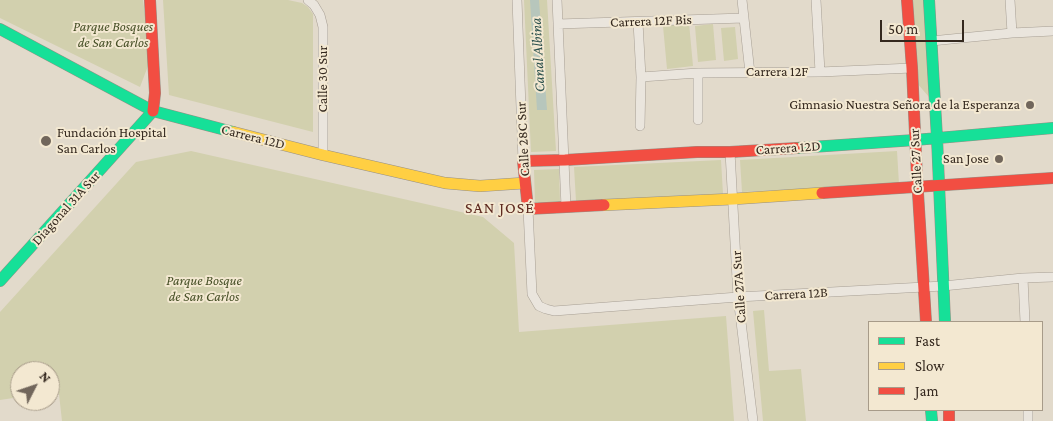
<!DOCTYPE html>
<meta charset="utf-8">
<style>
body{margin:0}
#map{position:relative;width:1053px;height:421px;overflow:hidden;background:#e2dacb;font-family:"Crimson Pro",serif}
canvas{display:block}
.legend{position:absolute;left:868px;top:321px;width:175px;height:90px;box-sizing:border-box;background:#f3e8d1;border:1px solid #a79b89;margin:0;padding:6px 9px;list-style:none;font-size:15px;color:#34281e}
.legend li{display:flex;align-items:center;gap:10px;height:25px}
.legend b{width:25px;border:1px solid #a79b89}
.north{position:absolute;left:10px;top:361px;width:50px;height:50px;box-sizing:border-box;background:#f3e8d1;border:1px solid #a79b89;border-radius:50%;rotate:49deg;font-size:14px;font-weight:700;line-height:20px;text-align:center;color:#34281e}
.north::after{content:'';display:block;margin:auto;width:18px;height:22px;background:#71665b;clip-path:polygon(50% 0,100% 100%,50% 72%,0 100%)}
.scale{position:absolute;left:880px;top:20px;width:84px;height:22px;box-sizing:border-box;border:2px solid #34281e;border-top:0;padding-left:6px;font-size:15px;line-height:18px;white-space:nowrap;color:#34281e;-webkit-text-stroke:4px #f3e8d1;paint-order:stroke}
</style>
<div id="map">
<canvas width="1053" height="421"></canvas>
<ul class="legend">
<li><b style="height:6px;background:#16e098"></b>Fast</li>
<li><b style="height:6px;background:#ffcf43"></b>Slow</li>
<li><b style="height:6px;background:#f24e42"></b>Jam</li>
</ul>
<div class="north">N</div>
<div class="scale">50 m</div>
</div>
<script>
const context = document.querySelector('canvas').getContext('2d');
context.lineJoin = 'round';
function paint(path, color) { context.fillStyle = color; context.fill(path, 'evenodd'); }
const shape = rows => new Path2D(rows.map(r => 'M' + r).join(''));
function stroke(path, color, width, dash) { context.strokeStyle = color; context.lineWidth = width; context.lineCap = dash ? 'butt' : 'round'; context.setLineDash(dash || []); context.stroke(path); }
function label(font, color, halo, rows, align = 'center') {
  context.font = font + ' "Crimson Pro",serif'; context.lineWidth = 4; context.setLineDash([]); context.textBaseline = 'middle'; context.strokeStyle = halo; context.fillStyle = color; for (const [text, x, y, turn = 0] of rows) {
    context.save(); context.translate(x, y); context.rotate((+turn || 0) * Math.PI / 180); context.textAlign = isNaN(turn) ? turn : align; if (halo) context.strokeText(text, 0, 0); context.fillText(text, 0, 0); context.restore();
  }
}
paint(shape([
 [0,0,143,0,151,58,140,87,0,18],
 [163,0,288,0,302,3,308,7,313,14,313,132,169,95],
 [524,0,547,0,556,151,531,152],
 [912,0,924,0,929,97,916,82],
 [689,23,693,66,667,69,663,26],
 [713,24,716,60,698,62,695,26],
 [735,27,738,59,724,61,721,28],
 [191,151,483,217,514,243,519,332,726,316,734,421,62,421,59,394,50,394,50,371,20,371,20,397,0,400,0,312,136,162],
 [897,151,899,184,742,192,740,160],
 [721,160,723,194,576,201,574,167],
 [559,169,560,202,535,203,534,170],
 [764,310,769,371,801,369,806,421,763,421,753,311]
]), '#d2d0ae');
paint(shape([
 [530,0,539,0,547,110,537,110]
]), '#b7c6bc');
const street = shape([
 [308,0,314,5,320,15,323,27,323,155],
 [517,0,523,161],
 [557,0,566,207],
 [742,0,750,73],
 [816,0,820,72],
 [1010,0,1012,33],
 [638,22,641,77,640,126],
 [558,24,744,18],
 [931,41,1012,33,1053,31],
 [641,77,698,73,820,72,912,68],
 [698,120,698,73],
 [730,152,738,297,753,421],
 [528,209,532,294,539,306,546,309,554,311,738,297,943,286,1023,278,1053,277],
 [1023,278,1025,322],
 [1028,410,1028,421]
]);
const fast = shape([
 [929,0,937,138,945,322],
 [0,29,153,111,233,132],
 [797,148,915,140,1053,128],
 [0,281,153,111],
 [931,410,932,421]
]);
const slow = shape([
 [233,132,323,155,445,183,480,186,525,183],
 [604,205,733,199,822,193]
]);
const jam = shape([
 [150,0,155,93,153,111],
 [907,0,912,68,917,177,926,322],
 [822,193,1053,178],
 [604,205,528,209,523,161,565,160,697,152,730,152,797,148],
 [949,410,949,421]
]);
stroke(street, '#a79f94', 10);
stroke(fast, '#968f85', 12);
stroke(slow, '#968f85', 12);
stroke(jam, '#968f85', 12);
stroke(street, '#eae5dd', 9);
stroke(fast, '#16e098', 11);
stroke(slow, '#ffcf43', 11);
stroke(jam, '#f24e42', 11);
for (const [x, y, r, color] of [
 [1030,105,5,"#71665b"],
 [46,141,6,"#71665b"],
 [999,159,5,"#71665b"]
]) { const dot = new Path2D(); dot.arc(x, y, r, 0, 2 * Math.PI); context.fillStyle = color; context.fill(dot); stroke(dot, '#f3e8d1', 2); }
label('14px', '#34281e', '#f3e8d1', [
 ["Carrera 12F Bis",651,21,-2],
 ["Carrera 12F",777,72],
 ["Calle 30 Sur",323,79,-90],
 ["Carrera 12D",253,137,14],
 ["Calle 28C Sur",523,139,-93],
 ["Carrera 12D",788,148,-4],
 ["Calle 27 Sur",916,161,-93],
 ["Diagonal 31A Sur",66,208,-48],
 ["Calle 27A Sur",739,287,-94],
 ["Carrera 12B",796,294,-3]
]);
label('italic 14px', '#464f26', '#f3e8d1', [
 ["Parque Bosques",113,27],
 ["de San Carlos",113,43],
 ["Parque Bosque",204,281],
 ["de San Carlos",204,297]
]);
label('14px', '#34281e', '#f3e8d1', [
 ["Gimnasio Nuestra Señora de la Esperanza",1020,105],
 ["Fundación Hospital",57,133,"left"],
 ["San Carlos",57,149,"left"],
 ["San Jose",989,159]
], 'right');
label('italic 15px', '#2e534f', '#f3e8d1', [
 ["Canal Albina",538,55,-93]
]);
context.letterSpacing = '1px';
label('16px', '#5e2a20', '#f3e8d1', [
 ["SAN JOSÉ",500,208]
]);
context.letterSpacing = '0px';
</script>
